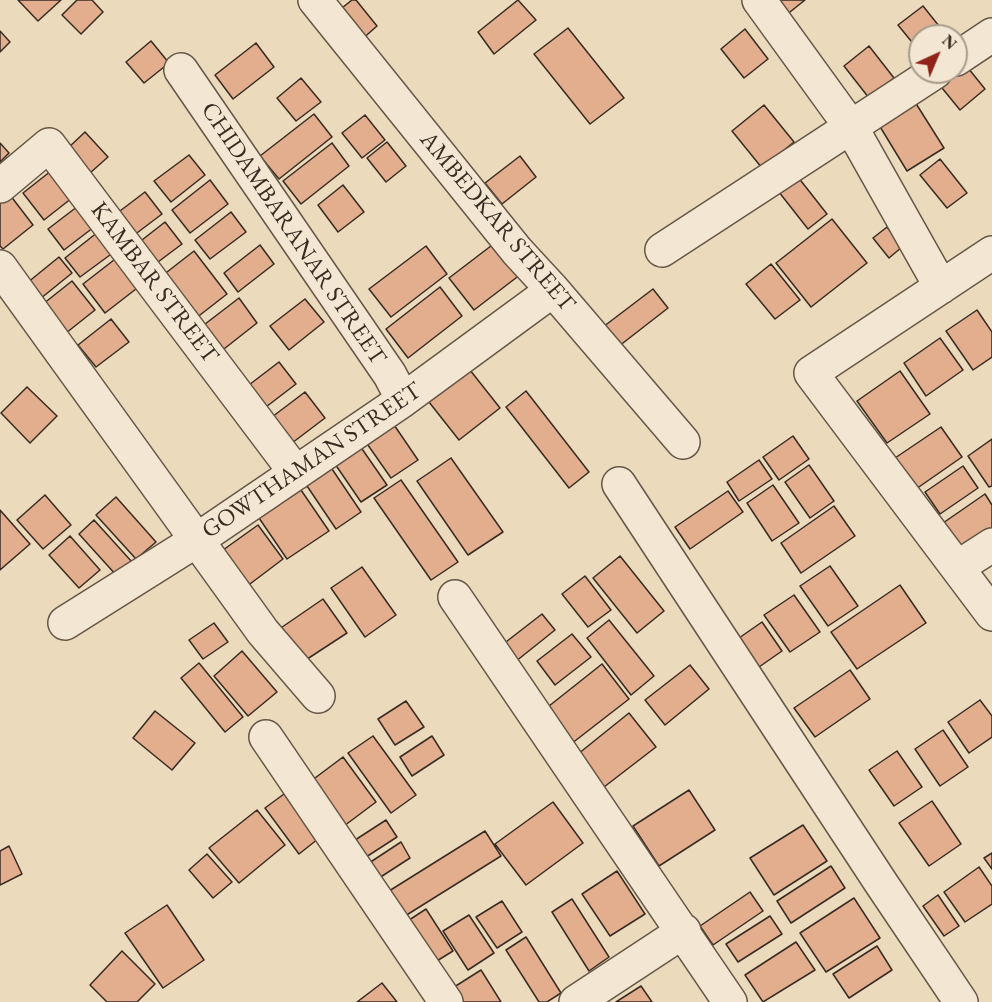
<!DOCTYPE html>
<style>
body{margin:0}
#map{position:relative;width:992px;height:1002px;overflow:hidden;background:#ecdabc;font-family:"EB Garamond",serif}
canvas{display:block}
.north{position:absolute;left:908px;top:24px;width:60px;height:60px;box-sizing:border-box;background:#f3e7d3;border:2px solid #a89c8c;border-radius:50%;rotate:44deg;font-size:16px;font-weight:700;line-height:24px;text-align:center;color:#382b22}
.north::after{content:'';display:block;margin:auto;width:21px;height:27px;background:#8f2418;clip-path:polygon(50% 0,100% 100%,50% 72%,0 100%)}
</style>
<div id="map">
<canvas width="992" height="1002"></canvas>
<div class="north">N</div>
</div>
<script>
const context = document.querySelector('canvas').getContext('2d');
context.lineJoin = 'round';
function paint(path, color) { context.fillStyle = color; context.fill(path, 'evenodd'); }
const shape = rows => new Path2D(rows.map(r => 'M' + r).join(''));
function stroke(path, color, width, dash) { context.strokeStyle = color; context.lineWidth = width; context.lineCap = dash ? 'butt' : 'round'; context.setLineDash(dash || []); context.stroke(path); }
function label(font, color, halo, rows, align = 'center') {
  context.font = font + ' "EB Garamond",serif'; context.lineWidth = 4.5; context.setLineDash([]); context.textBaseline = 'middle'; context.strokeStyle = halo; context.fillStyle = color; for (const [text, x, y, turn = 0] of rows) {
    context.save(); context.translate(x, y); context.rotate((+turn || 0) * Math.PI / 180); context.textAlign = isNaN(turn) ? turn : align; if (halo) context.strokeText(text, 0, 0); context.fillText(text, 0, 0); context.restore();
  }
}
const building = shape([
 [18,0,61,0,38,21,18,0],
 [77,0,92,0,103,12,81,34,62,15,77,0],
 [352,0,356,0,377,26,360,41,337,12,352,0],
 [518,0,536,20,494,54,478,32,518,0],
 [776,0,805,0,785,16,776,0],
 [923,6,947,36,920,36,920,52,898,25,923,6],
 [568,28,624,98,590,124,534,54,568,28],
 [745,29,768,59,744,78,721,49,745,29],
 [0,31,10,42,0,52,0,31],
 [151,41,169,63,144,83,126,62,151,41],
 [256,43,274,67,233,99,215,75,256,43],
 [869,46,894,78,869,98,844,66,869,46],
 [964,63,985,89,960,110,938,83,964,63],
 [301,78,321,102,296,121,277,98,301,78],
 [915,102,944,148,907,171,879,125,915,102],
 [764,105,794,142,762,168,732,131,764,105],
 [314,114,332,137,279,179,260,156,314,114],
 [365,115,385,140,362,158,342,133,365,115],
 [85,132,108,157,90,173,67,149,85,132],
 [387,142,406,166,386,182,367,158,387,142],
 [0,143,9,153,0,162,0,143],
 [332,143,349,166,301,204,283,181,332,143],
 [189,155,205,175,171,202,154,181,189,155],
 [520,156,536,177,502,204,485,183,520,156],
 [940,159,967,193,947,208,920,175,940,159],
 [56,167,77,194,44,220,23,193,56,167],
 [794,172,827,214,808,229,775,187,794,172],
 [210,180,228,204,190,233,172,210,210,180],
 [343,185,364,212,338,232,318,205,343,185],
 [145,192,162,214,125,242,108,220,145,192],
 [10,195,33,225,3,249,0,246,0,203,10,195],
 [82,203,98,224,64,250,48,229,82,203],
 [231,212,246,232,210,259,195,240,231,212],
 [832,219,867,263,811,307,776,263,832,219],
 [165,222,182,244,150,268,133,247,165,222],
 [887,227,902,247,889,258,873,238,887,227],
 [98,232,114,252,80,277,65,258,98,232],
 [500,239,525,271,474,310,449,278,500,239],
 [260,245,274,264,238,292,224,273,260,245],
 [426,246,447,274,391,317,369,289,426,246],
 [194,251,227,294,191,322,158,279,194,251],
 [123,253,145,282,105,313,83,284,123,253],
 [59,257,72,273,40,299,27,283,59,257],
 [771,264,800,300,775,319,746,284,771,264],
 [72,281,95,310,61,337,38,308,72,281],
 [440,287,462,316,408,358,386,329,440,287],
 [653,289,668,308,614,350,599,330,653,289],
 [239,298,257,323,215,356,196,331,239,298],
 [305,299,324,322,289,350,270,326,305,299],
 [977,310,992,332,992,357,973,370,946,331,977,310],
 [111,319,129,342,96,367,78,345,111,319],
 [940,338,963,370,926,396,904,363,940,338],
 [279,362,296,384,262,410,245,388,279,362],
 [466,365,500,408,459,440,425,397,466,365],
 [900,371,930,414,887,443,857,401,900,371],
 [27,387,57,416,30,443,1,413,27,387],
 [526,391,589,472,569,488,506,407,526,391],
 [305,392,325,418,292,443,272,417,305,392],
 [390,419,418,460,391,478,363,438,390,419],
 [941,427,962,457,916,489,895,458,941,427],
 [793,436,809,459,779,480,763,457,793,436],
 [992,439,992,486,989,487,968,456,992,439],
 [360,446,387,485,361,502,335,464,360,446],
 [451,458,503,532,468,555,417,481,451,458],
 [759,460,772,479,739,501,727,482,759,460],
 [809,465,834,501,810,518,785,482,809,465],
 [330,466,361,512,336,529,305,483,330,466],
 [963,466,978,488,940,514,925,492,963,466],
 [401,480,458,562,431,580,374,498,401,480],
 [773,485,799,523,772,541,747,503,773,485],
 [301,490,329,531,287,559,259,518,301,490],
 [728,491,743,512,690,549,675,527,728,491],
 [985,494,992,505,992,534,964,553,943,523,985,494],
 [45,495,71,525,43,549,17,520,45,495],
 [116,497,156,542,136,559,96,515,116,497],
 [834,506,855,536,801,573,781,543,834,506],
 [0,510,30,544,0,570,0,510],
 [94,520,132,562,117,576,79,534,94,520],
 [258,525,283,559,242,590,216,555,258,525],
 [70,536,100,570,79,588,49,555,70,536],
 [620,556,664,611,637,633,593,578,620,556],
 [830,566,858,606,828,626,800,586,830,566],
 [362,567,396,615,365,637,331,588,362,567],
 [585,576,611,610,588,627,562,594,585,576],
 [900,585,926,623,857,669,831,632,900,585],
 [794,595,820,632,790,652,764,615,794,595],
 [323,599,347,633,295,667,272,634,323,599],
 [542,614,555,630,515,662,502,645,542,614],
 [609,620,654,676,631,695,587,638,609,620],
 [762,622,782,651,759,667,739,638,762,622],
 [214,623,228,642,203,659,189,640,214,623],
 [572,634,591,657,555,685,537,661,572,634],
 [242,651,277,692,248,716,214,676,242,651],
 [199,663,243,717,225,732,181,678,199,663],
 [602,664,629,699,571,744,544,710,602,664],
 [690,665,709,689,665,725,645,700,690,665],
 [850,670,870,699,815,737,794,708,850,670],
 [980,700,992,716,992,737,969,753,948,722,980,700],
 [406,701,424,727,395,745,378,719,406,701],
 [155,711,195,743,172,770,133,738,155,711],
 [629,713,656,747,604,787,578,754,629,713],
 [943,730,968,767,940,786,915,749,943,730],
 [373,736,416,795,391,813,348,753,373,736],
 [432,736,444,755,412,776,400,757,432,736],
 [897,751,922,787,894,806,869,770,897,751],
 [343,757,376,802,344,826,311,781,343,757],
 [689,790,715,830,659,866,633,826,689,790],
 [284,794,318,839,299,854,265,808,284,794],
 [932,801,961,844,929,866,899,823,932,801],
 [553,802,583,843,526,885,495,844,553,802],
 [257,810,285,845,239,883,209,848,257,810],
 [386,820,397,837,363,859,352,842,386,820],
 [803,825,827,861,774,895,750,858,803,825],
 [485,831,501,856,397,921,381,896,485,831],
 [401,842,410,858,376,880,366,865,401,842],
 [9,846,22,874,0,885,0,851,9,846],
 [992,853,992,869,984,858,992,853],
 [207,854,232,882,213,898,189,870,207,854],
 [831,866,845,888,791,923,777,901,831,866],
 [979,867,992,886,992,904,965,922,944,892,979,867],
 [617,871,645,914,610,936,582,894,617,871],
 [750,892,763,911,713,945,700,926,750,892],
 [938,895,959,926,944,936,923,906,938,895],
 [854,898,880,938,826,972,800,933,854,898],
 [572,899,609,957,589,971,552,912,572,899],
 [502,901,522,932,497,948,476,917,502,901],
 [167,905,204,960,163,988,125,933,167,905],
 [426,909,453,951,427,967,400,926,426,909],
 [469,915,494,953,468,970,443,931,469,915],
 [770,916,782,934,738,962,726,944,770,916],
 [526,937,561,993,547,1002,539,1002,506,950,526,937],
 [796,942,815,970,763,1002,745,975,796,942],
 [877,946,892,970,849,998,833,974,877,946],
 [122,951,155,984,137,1002,107,1002,90,985,122,951],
 [481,970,501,1002,460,1002,451,989,481,970],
 [382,983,397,1002,357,1002,382,983],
 [641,986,652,1002,616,1002,641,986]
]);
paint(building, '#e2ae8e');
stroke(building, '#382b22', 1.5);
const minor = shape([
 [315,0,517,251,553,290,683,442],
 [759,0,851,127,941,287],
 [956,59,992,35],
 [181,70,390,375,403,400],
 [0,186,49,145,296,473],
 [662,250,935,72],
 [992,253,811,373,992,614],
 [0,267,263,632,318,696],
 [619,484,881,883,961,1002],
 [958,567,992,545],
 [455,597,730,1002],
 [65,623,197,540,403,400,553,290],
 [266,737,446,1002],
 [576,1002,684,931]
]);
stroke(minor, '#655748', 36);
stroke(minor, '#f3e7d3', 33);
label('24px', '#382b22', '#f3e7d3', [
 ["AMBEDKAR STREET",497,222,50],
 ["CHIDAMBARANAR STREET",293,234,56],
 ["KAMBAR STREET",154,283,53],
 ["GOWTHAMAN STREET",312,461,-34]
]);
</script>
